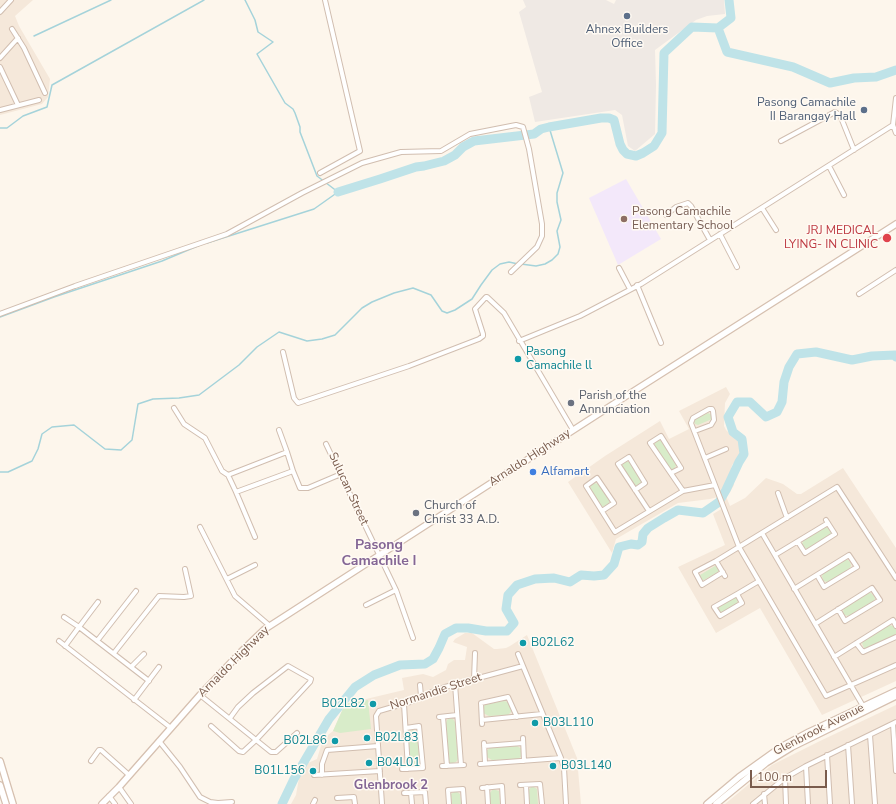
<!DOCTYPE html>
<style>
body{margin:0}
#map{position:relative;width:896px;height:804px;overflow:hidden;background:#fdf6ec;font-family:"Nunito Sans",sans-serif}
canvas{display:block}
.scale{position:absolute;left:750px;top:770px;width:77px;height:18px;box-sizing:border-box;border:2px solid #7a5c4d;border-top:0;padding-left:5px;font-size:12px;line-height:14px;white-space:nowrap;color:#7a5c4d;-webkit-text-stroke:3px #fffaf3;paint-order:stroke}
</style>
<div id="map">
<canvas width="896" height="804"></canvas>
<div class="scale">100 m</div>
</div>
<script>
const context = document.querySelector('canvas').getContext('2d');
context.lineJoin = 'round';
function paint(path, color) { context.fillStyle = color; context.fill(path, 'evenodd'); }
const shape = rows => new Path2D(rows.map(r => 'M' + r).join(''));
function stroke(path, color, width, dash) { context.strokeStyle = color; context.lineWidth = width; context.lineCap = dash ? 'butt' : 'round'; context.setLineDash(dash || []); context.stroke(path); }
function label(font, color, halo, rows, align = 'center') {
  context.font = font + ' "Nunito Sans",sans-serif'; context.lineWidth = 3; context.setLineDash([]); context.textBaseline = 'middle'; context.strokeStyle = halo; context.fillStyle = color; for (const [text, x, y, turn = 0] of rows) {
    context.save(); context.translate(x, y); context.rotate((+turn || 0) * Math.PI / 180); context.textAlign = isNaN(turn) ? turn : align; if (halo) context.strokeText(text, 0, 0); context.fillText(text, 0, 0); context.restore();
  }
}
paint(shape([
 [0,0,33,0,15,16,19,26,50,79,48,97,42,104,0,115],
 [726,387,730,394,725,403,724,426,726,430,742,445,743,451,740,457,732,465,731,471,734,485,730,492,725,494,730,506,745,498,766,478,783,484,797,494,801,494,843,468,896,548,896,681,822,715,760,608,716,633,678,567,725,545,713,514,723,508,718,497,710,499,678,503,616,539,612,553,568,482,605,456,660,421,669,439,689,429,679,411],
 [465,633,472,633,494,649,497,649,506,648,510,646,527,635,577,758,581,804,291,804,296,795,299,778,304,766,308,763,317,759,323,739,333,731,345,704,404,690,402,678,423,674,433,677,446,670,448,664,454,660,465,660,467,647,453,642,455,639],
 [896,705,896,804,725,804,772,765,820,741]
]), '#f5e8da');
paint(shape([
 [523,0,606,0,614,4,616,0,724,0,725,14,707,16,696,20,655,50,656,85,655,134,635,151,628,146,622,115,615,110,535,122,529,97,542,92,519,12,526,7]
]), '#efe9e4');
paint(shape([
 [626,179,661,239,618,265,589,198]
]), '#f3e8fa');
paint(shape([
 [708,413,712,415,712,419,698,425,695,424,694,422,695,419],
 [658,440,662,441,677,464,674,469,669,469,654,447,655,442],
 [626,461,631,463,642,481,641,484,638,486,634,486,622,468,623,463],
 [594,483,599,484,609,500,609,504,605,507,600,506,590,489,591,485],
 [824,527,829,528,831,531,831,534,808,549,804,548,802,545,803,540],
 [844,560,848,560,850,562,851,566,849,569,828,582,823,581,822,576,823,573],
 [715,566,717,566,719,570,718,572,704,580,701,580,699,577,700,575],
 [868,593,871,593,874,596,875,599,873,602,849,616,844,615,843,612,844,608],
 [734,598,737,598,738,600,737,604,722,612,718,611,719,606],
 [889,625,893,626,896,629,896,634,894,636,866,649,864,648,862,643,864,640],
 [368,700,371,729,340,733,333,731,345,704],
 [504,701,508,702,511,708,511,712,508,715,489,716,483,713,483,707,486,704],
 [450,718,453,719,455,722,458,759,456,762,453,763,450,763,448,760,446,723,447,720],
 [412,730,415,731,418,734,419,762,418,765,415,766,412,765,410,763,408,735],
 [517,746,522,749,523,755,518,759,492,760,487,757,486,751,490,748],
 [532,786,537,789,538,804,529,804,528,791],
 [493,789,499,791,500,804,490,804,490,793],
 [456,791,460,794,461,804,452,804,451,794]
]), '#d8ecc9');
stroke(shape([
 [34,36,111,0],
 [0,128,7,128,23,116,47,107,52,85,204,0],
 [207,243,314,209,338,192,317,176,300,132,300,127,295,113,293,109,285,103,257,54,273,42,258,32,255,20,245,0],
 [521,264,536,266,545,264,552,260,558,254,560,247,557,231,561,220,557,202,557,193,563,173,549,127],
 [0,317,54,297,162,261,200,245],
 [0,472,8,472,32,461,38,449,42,434,52,427,74,425,105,449,121,450,132,440,138,404,153,399,179,398,199,395,239,365,257,347,279,332,307,341,322,339,335,335,362,308,372,302,394,293,413,288,431,295,442,311,447,313,455,310,472,299,481,285,492,270,500,264,509,262,518,264]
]), '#a5d3da', 1.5);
stroke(shape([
 [718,28,727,52,793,67,830,83,854,78,876,77,896,70],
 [338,192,380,179,416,167,424,166,444,161,455,155,463,147,474,141,534,134,541,129,549,127,601,118,609,118,614,120,620,144,623,150,627,154,636,156,643,153,654,146,662,133,664,53,692,27,718,28,731,18,729,0],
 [282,804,294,779,329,719,355,687,374,675,400,665,425,664,433,659,439,648,445,634,456,628,468,628,486,631,507,631,514,623,506,609,508,595,517,585,535,579,554,578,570,582,581,575,594,576,604,575,614,564,619,547,631,544,638,545,642,542,643,534,648,528,664,518,678,510,703,513,719,502,726,490,739,462,744,454,742,439,733,432,728,417,737,402,750,402,766,417,777,412,782,402,784,382,789,367,797,354,816,352,852,360,872,356,895,355,896,357]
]), '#bfe3e8', 9);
const street = shape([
 [0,12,11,0],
 [12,29,24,48,45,93],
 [0,58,18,38],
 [0,67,18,105],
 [896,98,893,125,896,133],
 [0,110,39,100],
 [781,141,835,112,840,115,854,150],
 [829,166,844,195],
 [320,173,360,151,325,0],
 [762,208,776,230],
 [666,215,676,207,688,203,691,206,710,240],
 [720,234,737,267],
 [619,268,630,289],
 [637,285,661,343],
 [859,294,896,270],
 [0,314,75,286,227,234,302,193,362,163,401,152,441,151,470,134,516,125,523,127,529,149,542,224,542,236,537,247,511,272],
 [519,341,580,316,641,284,893,125],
 [283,352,294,398,298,403,409,366,479,339,483,336,483,334,475,309,486,297,487,297,504,313,573,430],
 [174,408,184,424,205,438,222,471,228,475,287,452,293,471,300,488,308,488,341,474],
 [279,430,287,452],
 [695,431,711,425,714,420,713,411,712,409,709,409,693,418,691,423,739,547,826,696,896,665],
 [326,444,396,590,366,605],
 [705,458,726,449],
 [671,473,681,468,661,436,650,443,683,491],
 [228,475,236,492,293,471],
 [635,490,645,483,629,457,618,464,649,511],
 [236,492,255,537],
 [778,493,787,518],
 [602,511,614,503,597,478,586,486,615,532,683,491,715,485],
 [200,527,235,596,270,626],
 [762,533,863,706],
 [798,542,805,553,835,534,826,520],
 [775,555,828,523],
 [716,561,725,576],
 [723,572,702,585,695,572,716,561,837,487,896,578],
 [227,579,255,565],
 [794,589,849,555,857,567,824,587,817,575],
 [396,590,413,638],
 [737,594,742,603,720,616,714,607,737,594,759,581],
 [64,617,79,627,98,602],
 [815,624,872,588,880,600,845,621,838,609],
 [59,641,171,728],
 [97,641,136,591],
 [856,643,863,652,896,637],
 [65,646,79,627,149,681],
 [114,653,159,596,184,597,191,596,185,569],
 [518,654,561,758,564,768,566,804],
 [834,657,893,620,896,626],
 [131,667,144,654],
 [474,679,475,653],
 [455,684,461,765],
 [420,685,421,696],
 [200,695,271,752,276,752,297,733],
 [134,700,159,667],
 [404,704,408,769],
 [439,717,457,715],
 [443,717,447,766],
 [482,720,542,714],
 [482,724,481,703,508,697,517,717],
 [893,724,896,771],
 [211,726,239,751,243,752,257,739,310,682,311,679,288,666,253,693,238,707,230,718],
 [870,735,875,804],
 [523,738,524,761],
 [159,741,180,767,200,797,210,802,218,803,232,802],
 [484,743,485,763],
 [848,745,852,804],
 [484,746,523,743],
 [827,755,830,804],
 [91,761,99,750,101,750,129,775],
 [480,764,561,758],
 [442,766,464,765],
 [806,766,808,804],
 [402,769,423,768,419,726,406,728],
 [314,775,380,771],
 [322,775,322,764,327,750,378,746],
 [785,778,786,804],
 [520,785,540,784,542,804],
 [526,785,527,804],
 [119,787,131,804],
 [487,787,488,804],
 [482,788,502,786,503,804],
 [404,793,425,792,426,804],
 [411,793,412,804],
 [764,794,765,804],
 [109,796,115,804],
 [337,798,354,797,355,804],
 [313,804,315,800],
 [382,804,376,716,379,711,410,702,429,693,445,687,523,666],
 [449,804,448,790,463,789,464,804],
 [753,804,785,778,806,766,896,722]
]);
const secondary = shape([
 [0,761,13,804],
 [0,785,6,804],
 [102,804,119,787,200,695,241,652,265,629,623,398,896,224],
 [707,804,739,777,781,747,809,732,896,691],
 [716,804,766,763,792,747,896,696]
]);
stroke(street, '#d1beb0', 6);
stroke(secondary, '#d6c0b0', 8);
stroke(street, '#fff', 4);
stroke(secondary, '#fff', 5.5);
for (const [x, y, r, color] of [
 [627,16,4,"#5c6f8a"],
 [864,110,4,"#5c6f8a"],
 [624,219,4,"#8d6e63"],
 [887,238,5,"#e0444e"],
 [518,359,4,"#0f9aa8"],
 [571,403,4,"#6b7280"],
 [533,472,4,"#3f7fe0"],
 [416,513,4,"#6b7280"],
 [523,643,4,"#0f9aa8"],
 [373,704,4,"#0f9aa8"],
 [535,723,4,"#0f9aa8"],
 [367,738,4,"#0f9aa8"],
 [335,741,4,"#0f9aa8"],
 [369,763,4,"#0f9aa8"],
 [553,766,4,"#0f9aa8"],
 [313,771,4,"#0f9aa8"]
]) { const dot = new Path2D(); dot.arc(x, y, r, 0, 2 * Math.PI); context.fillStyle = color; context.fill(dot); stroke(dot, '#fffaf3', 1.5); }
label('12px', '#4e5e75', '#fffaf3', [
 ["Ahnex Builders",627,30],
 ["Office",627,44],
 ["Pasong Camachile",856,103,"right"],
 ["II Barangay Hall",856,117,"right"]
]);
label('12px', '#785e54', '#fffaf3', [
 ["Pasong Camachile",632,212],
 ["Elementary School",632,226]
], 'left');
label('12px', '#be3a42', '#fffaf3', [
 ["JRJ MEDICAL",878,231],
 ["LYING- IN CLINIC",878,245]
], 'right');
label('12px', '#0d838f', '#fffaf3', [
 ["Pasong",526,352],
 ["Camachile ll",526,366],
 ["B02L62",531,643],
 ["B02L82",365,704,"right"],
 ["B03L110",543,723],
 ["B02L83",375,738],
 ["B02L86",327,741,"right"],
 ["B04L01",377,763],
 ["B03L140",561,766],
 ["B01L156",305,771,"right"]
], 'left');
label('12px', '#5b616d', '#fffaf3', [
 ["Parish of the",579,396],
 ["Annunciation",579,410],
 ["Church of",424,506],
 ["Christ 33 A.D.",424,520]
], 'left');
label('12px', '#7a5c4d', '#fffaf3', [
 ["Arnaldo Highway",530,458,-33],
 ["Sulucan Street",348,489,65],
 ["Arnaldo Highway",234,662,-45],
 ["Normandie Street",436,692,-18],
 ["Glenbrook Avenue",819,730,-27]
]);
label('12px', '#366cbe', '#fffaf3', [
 ["Alfamart",541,472]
], 'left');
label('bold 13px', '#846695', '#fffaf3', [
 ["Glenbrook 2",391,786]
]);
label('bold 14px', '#846695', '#fffaf3', [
 ["Pasong",379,546],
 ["Camachile I",379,562]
]);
</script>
